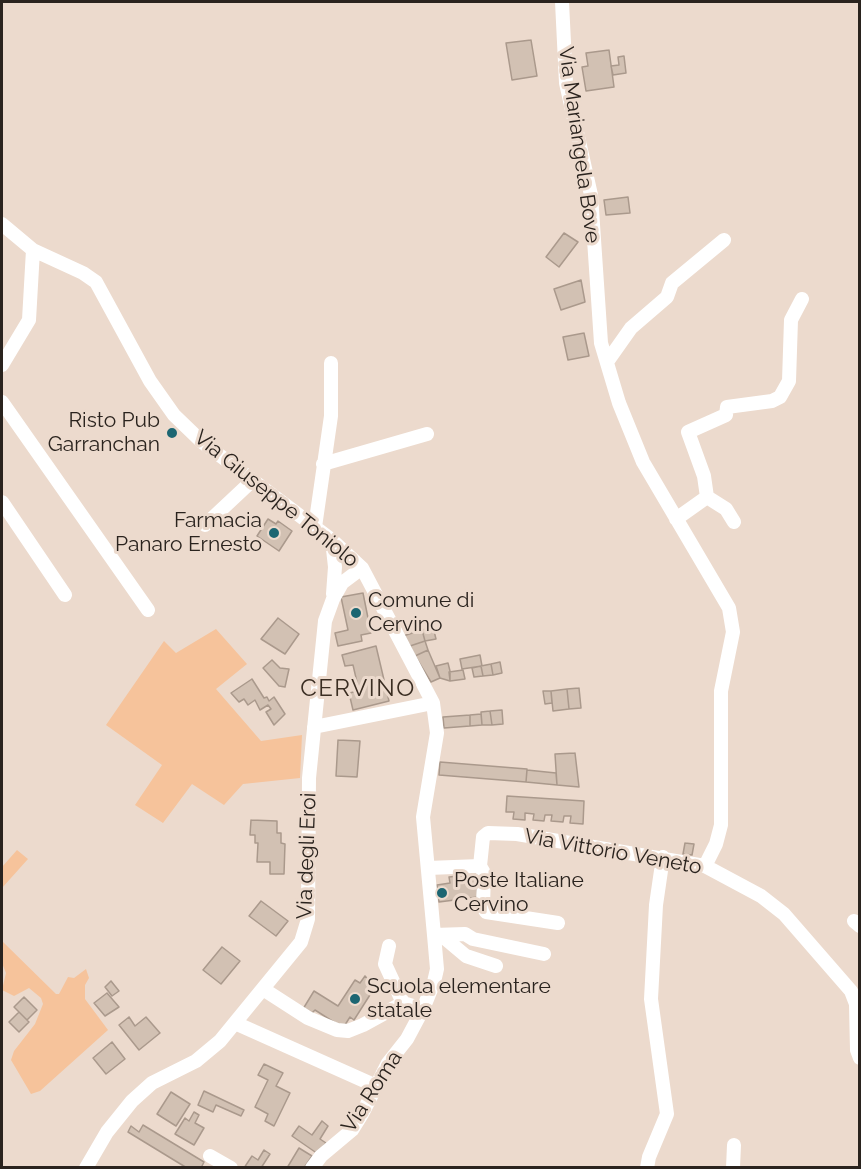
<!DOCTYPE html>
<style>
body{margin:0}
#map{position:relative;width:861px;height:1169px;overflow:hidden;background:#ecdacd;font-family:Raleway,sans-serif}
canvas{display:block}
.frame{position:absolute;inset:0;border:3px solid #2a231e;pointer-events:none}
</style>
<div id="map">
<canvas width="861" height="1169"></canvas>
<div class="frame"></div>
</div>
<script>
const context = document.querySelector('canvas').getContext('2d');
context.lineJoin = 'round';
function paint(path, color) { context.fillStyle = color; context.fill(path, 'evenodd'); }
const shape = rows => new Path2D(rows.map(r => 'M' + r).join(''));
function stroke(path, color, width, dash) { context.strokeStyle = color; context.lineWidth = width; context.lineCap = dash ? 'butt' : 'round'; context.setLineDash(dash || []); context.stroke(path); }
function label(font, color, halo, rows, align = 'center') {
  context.font = font + ' Raleway,sans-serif'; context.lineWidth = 6; context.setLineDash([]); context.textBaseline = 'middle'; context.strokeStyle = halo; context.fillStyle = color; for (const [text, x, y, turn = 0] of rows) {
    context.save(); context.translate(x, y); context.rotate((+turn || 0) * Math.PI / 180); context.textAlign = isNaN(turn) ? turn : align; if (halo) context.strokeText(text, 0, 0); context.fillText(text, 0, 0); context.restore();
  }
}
paint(shape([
 [216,629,247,664,216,689,261,741,302,735,300,778,243,784,224,805,192,784,163,823,135,805,162,765,106,725,164,641,176,653],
 [17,850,28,859,2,888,2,867],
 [2,941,56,994,59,994,68,977,74,978,86,969,89,978,85,985,85,999,108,1030,40,1091,31,1094,11,1060,14,1051,35,1024,43,1004,41,998,29,988,14,996,2,990,6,973,2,963]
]), '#f6c39b');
const building = shape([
 [531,40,537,76,512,80,506,43,531,40],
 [609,50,614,87,586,91,582,67,588,66,586,53,609,50],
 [624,56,626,73,613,75,611,66,619,65,618,57,624,56],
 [628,197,630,213,606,215,604,200,628,197],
 [564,233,578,242,559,267,546,257,564,233],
 [581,280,585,302,561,310,554,289,581,280],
 [584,333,589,356,568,360,563,337,584,333],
 [268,519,276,524,278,521,292,531,279,551,257,536,268,519],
 [363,593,371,633,361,635,362,641,338,646,335,633,348,630,341,597,363,593],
 [278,618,299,634,285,654,261,639,278,618],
 [433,627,436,639,425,641,422,630,433,627],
 [422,630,425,641,410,646,403,636,422,630],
 [425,641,428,650,415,656,410,646,425,641],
 [376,646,389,701,353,710,349,693,359,691,353,665,345,666,342,655,376,646],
 [428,650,440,678,431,682,415,656,428,650],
 [480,655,482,666,462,669,460,659,480,655],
 [272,660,280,668,289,669,285,687,279,686,263,668,272,660],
 [500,662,502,673,493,675,491,664,500,662],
 [448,663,450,671,450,681,440,678,436,666,448,663],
 [491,664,493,675,483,676,481,666,491,664],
 [481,666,483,676,474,677,472,668,481,666],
 [463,670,465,679,450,681,449,672,463,670],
 [252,679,264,698,267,697,269,701,274,697,285,714,274,725,266,712,271,709,268,705,260,710,255,700,248,705,244,699,239,702,231,693,252,679],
 [579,688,581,708,569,709,567,689,579,688],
 [567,689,569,709,553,711,551,691,567,689],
 [543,691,551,691,552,703,545,704,543,691],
 [502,710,503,724,492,725,490,711,502,710],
 [490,711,492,725,482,725,481,712,490,711],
 [481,714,482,725,470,726,470,715,481,714],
 [470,715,470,726,444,728,443,717,470,715],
 [338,740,360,741,357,777,336,776,338,740],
 [575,753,579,787,557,785,555,754,575,753],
 [440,762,527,769,526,782,439,775,440,762],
 [527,770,556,773,557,785,526,782,527,770],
 [507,796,584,801,583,824,570,823,571,816,564,816,563,822,551,821,552,815,545,815,544,821,533,820,534,814,525,813,525,820,513,819,514,812,506,812,507,796],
 [251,820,277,821,277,833,281,833,281,843,285,844,284,874,270,874,270,862,257,862,258,843,255,843,255,835,250,835,251,820],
 [685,843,694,844,692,855,683,854,685,843],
 [475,874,478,897,439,902,437,885,450,883,449,877,475,874],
 [261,901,288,921,276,936,249,916,261,901],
 [222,947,240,961,221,984,203,970,222,947],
 [365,976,375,987,354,1020,350,1017,343,1028,315,1010,311,1014,303,1009,314,991,338,1006,355,980,360,983,365,976],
 [111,981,119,991,112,996,105,987,111,981],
 [107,993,119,1007,105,1016,94,1003,107,993],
 [24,997,37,1010,27,1020,14,1007,24,997],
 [19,1012,29,1022,19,1032,9,1022,19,1012],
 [129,1017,135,1026,146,1017,160,1033,139,1050,119,1025,129,1017],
 [112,1042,125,1059,106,1074,93,1058,112,1042],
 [264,1064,283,1073,276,1086,290,1093,274,1126,265,1121,268,1114,255,1107,268,1080,258,1075,264,1064],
 [204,1091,244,1110,241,1116,216,1105,213,1112,198,1105,204,1091],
 [171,1092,190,1104,176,1126,157,1114,171,1092],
 [194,1112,199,1115,195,1123,204,1128,194,1145,175,1134,185,1118,189,1121,194,1112],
 [322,1121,328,1126,320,1139,326,1143,318,1154,292,1136,299,1126,312,1135,322,1121],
 [143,1125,204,1162,201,1168,187,1168,128,1132,131,1126,139,1132,143,1125],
 [299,1148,312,1156,304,1168,287,1168,299,1148],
 [264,1150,270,1154,261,1168,244,1168,252,1156,258,1160,264,1150]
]);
paint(building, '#d2c1b3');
stroke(building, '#aa998c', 1.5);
stroke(shape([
 [562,2,566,83,591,195,601,343,619,403,643,462,729,608,733,632,721,691,721,825,716,844,705,866],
 [2,224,33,250,83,273,96,282,150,381,174,415,202,442,332,540,362,568,433,703,437,733,423,817,434,935,437,969,434,982,423,1009,407,1039,388,1063,362,1114,352,1130,321,1156,312,1168],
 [607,362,631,328,667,297,672,283,724,240],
 [2,365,29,320,33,250],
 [2,402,148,610],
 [323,464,427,434],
 [707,497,726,509,734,522],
 [2,502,65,595],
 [676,519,707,497,704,476,688,432,726,415,727,407,772,401,780,397,789,381,791,320,802,299],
 [205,525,253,480],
 [315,527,331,416,331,363],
 [332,540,335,567,333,594],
 [314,727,433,703],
 [480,866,484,873,483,907,486,912,558,923],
 [428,868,480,866,483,837,488,833,517,834,705,866,761,896,784,914,851,991,856,1004,857,1050,860,1058],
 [854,921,860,926],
 [434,935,465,934,473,939,544,954],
 [441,935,466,956,496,966],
 [389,946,385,964,403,1003],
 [263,989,308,1018,337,1030,348,1031,363,1025,403,1003,423,1009],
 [235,1023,376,1086],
 [210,1156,231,1168],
 [86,1168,107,1132,132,1101,152,1083,196,1061,220,1041,301,942,308,919,309,778,325,621,333,599,342,583,362,568],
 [647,1168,649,1157,667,1114,651,999,656,905,663,857],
 [733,1168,734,1145]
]), '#fff', 14);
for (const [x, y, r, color] of [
 [172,433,6,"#1c6672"],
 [274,533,6,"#1c6672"],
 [356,613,6,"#1c6672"],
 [442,893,6,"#1c6672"],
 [355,999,6,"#1c6672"]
]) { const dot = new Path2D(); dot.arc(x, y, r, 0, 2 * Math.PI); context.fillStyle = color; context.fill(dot); stroke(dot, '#ecdacd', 2); }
label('21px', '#2a231e', '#ecdacd', [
 ["Via Mariangela Bove",579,145,82],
 ["Via Giuseppe Toniolo",276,499,39],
 ["Via Vittorio Veneto",613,852,10],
 ["Via degli Eroi",307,856,-88],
 ["Via Roma",372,1092,-57]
]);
label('21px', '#2a231e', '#ecdacd', [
 ["Risto Pub",160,421,"right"],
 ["Garranchan",160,445,"right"],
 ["Farmacia",262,521,"right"],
 ["Panaro Ernesto",262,545,"right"],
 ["Comune di",368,601],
 ["Cervino",368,625],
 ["Poste Italiane",454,881],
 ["Cervino",454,905],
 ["Scuola elementare",367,987],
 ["statale",367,1011]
], 'left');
context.letterSpacing = '1.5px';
label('24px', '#3a2d22', '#ecdacd', [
 ["CERVINO",358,689]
]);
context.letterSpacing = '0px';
</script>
